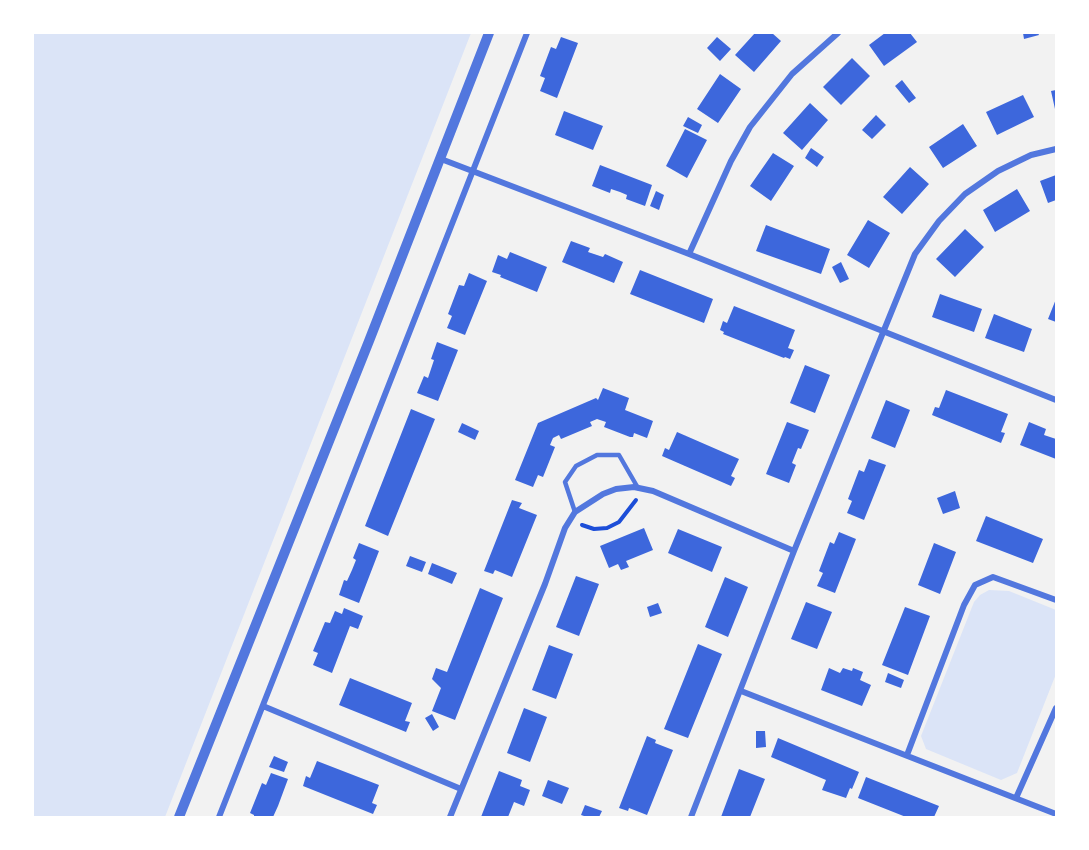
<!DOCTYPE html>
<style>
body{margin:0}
#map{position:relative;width:1089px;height:850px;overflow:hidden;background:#f2f2f2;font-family:"Open Sans",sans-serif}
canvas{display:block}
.frame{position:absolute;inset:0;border:34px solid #fff;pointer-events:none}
</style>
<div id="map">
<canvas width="1089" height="850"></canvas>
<div class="frame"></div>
</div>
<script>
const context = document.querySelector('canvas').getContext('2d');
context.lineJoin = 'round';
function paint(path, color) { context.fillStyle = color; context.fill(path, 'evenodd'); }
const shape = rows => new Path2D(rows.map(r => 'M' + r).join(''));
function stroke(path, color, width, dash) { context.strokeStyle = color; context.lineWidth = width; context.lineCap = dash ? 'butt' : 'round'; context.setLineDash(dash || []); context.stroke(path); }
paint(shape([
 [33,33,471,33,165,817,33,817],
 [989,590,1009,591,1056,610,1056,674,1017,773,1001,780,926,749,921,736,974,602,980,595]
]), '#dbe4f7');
paint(shape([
 [755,33,772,33,781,41,754,72,735,55],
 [885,33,910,33,917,42,884,66,869,45],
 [1023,33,1038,33,1039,35,1024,39],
 [561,37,578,43,557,98,540,91,545,78,540,76,551,47,556,49],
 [717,37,731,49,720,61,707,48],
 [852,58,870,76,841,105,823,87],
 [720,74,741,89,718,123,697,109],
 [902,80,916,98,909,103,895,86],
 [1056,90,1056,109,1055,109,1051,91],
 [1023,95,1034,117,997,135,986,112],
 [810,103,828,120,802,150,783,133],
 [564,111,603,126,593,150,555,135],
 [876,115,886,125,872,139,862,130],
 [688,117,702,125,698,133,683,126],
 [963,124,977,146,943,168,929,147],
 [685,129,707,140,687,178,666,166],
 [811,148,824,157,817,167,805,158],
 [773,153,794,166,771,201,750,186],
 [600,165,652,185,645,206,626,199,627,195,620,192,611,189,610,193,592,186],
 [910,167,929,184,902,214,883,197],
 [1056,175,1056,200,1048,203,1040,181],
 [1017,189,1030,211,995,232,983,210],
 [656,191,664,195,659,210,650,206],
 [868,220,890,233,869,268,847,255],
 [766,225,830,249,821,274,756,251],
 [965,229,984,247,955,277,936,259],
 [571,241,590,248,588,252,603,257,605,254,623,262,614,283,562,262],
 [510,252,547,267,537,292,500,277,501,275,492,272,498,255,507,259],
 [841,262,849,279,840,283,832,267],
 [640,270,713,299,704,323,630,294],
 [469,273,487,281,465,335,447,328,452,316,448,314,459,285,464,286],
 [940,294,982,309,974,332,932,317],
 [1056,299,1056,322,1048,319],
 [734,306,795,330,788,348,794,350,790,359,785,357,784,358,723,334,724,332,720,330,723,321,727,323],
 [994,314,1032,329,1024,352,985,338],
 [437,342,458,350,438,401,417,393,424,376,428,378,434,360,431,359],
 [805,365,830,375,815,413,790,403],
 [603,388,629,398,625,410,653,421,647,438,634,433,633,437,630,437,604,427,606,422,597,419,590,422,592,426,561,439,559,435,553,438,550,445,555,447,543,477,538,475,533,487,515,480,538,423,596,398,598,400],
 [946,390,1008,414,1001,432,1005,433,1001,443,932,415,935,407,939,408],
 [886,400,910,410,895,448,871,438],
 [411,409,435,419,388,536,365,526],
 [787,422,809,430,801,449,798,448,792,463,796,465,789,483,766,474],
 [1029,422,1046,429,1044,435,1056,439,1056,459,1020,445],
 [462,423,479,431,475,440,458,432],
 [677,432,739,459,731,476,735,478,731,486,662,456,665,448,669,450],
 [869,459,886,465,864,520,847,513,852,501,848,499,859,470,864,472],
 [955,491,960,508,943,514,937,498],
 [512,500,522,503,519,508,537,515,512,577,495,570,493,574,484,571],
 [986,516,1043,539,1033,563,976,541],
 [644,528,653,550,626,561,629,567,621,570,618,564,609,568,600,546],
 [678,529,722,547,712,572,668,553],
 [839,532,856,539,835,593,817,586,823,573,819,571,830,542,834,544],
 [359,543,379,551,359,603,339,595,344,580,347,581,352,570,356,560,353,558],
 [934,543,956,552,940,594,918,585],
 [410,556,426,562,422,572,406,566],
 [432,563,457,573,452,584,428,574],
 [576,576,599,584,579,636,556,627],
 [725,577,748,587,728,637,705,627],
 [480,588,503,598,455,720,432,711,441,688,432,679,436,668,447,672],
 [806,602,832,612,817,649,791,639],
 [658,603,662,613,650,617,647,607],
 [905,607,930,616,908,675,882,665],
 [344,608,363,616,358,629,350,626,332,673,313,665,318,653,313,651,325,622,330,623,335,611,342,614],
 [698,644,722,654,688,738,664,729],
 [549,645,573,654,556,699,532,690],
 [829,668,840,673,843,668,852,671,853,668,863,672,860,680,871,685,862,706,821,690],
 [888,673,904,680,901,688,885,682],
 [350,678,412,703,405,721,410,722,406,732,339,705],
 [524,708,547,717,530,762,507,753],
 [432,714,439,727,433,731,425,718],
 [756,731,765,731,766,747,756,748],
 [647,736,656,740,655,743,673,750,647,815,629,808,628,811,619,808],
 [778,738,859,772,852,789,850,788,846,798,822,790,826,780,771,757],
 [274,756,288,762,284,772,269,767],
 [317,761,379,785,372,803,377,805,373,814,303,786,306,776,310,778],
 [739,769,765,779,750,817,721,817],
 [499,771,522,780,520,786,530,790,524,806,514,802,508,817,481,817],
 [271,773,288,779,278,806,273,817,254,817,254,815,250,813,262,783,266,785],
 [866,777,939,806,934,817,906,817,858,798],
 [548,780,569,788,562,804,542,796],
 [585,805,602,811,599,817,587,817,581,815]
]), '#3d67dc');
stroke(shape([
 [582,525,594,529,607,528,619,522,636,500]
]), '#1d4ed8', 4);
stroke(shape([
 [575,512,565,482,576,466,597,455,619,455,638,488]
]), '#5277de', 4.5);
stroke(shape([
 [441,159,689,254,1056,400],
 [689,254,731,161,750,127,792,74,838,33],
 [741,691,1056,814],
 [263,706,461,789],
 [907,755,964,605,975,585,993,577,1056,600],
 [1016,798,1056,708],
 [219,817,527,33],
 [450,817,545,584,565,528,575,512,603,494,616,489,634,487,653,491,794,551],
 [691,817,794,551,915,254,939,221,965,194,998,171,1031,155,1056,149]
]), '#5277de', 6);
stroke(shape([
 [179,817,369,341,489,33]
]), '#5277de', 10);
</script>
